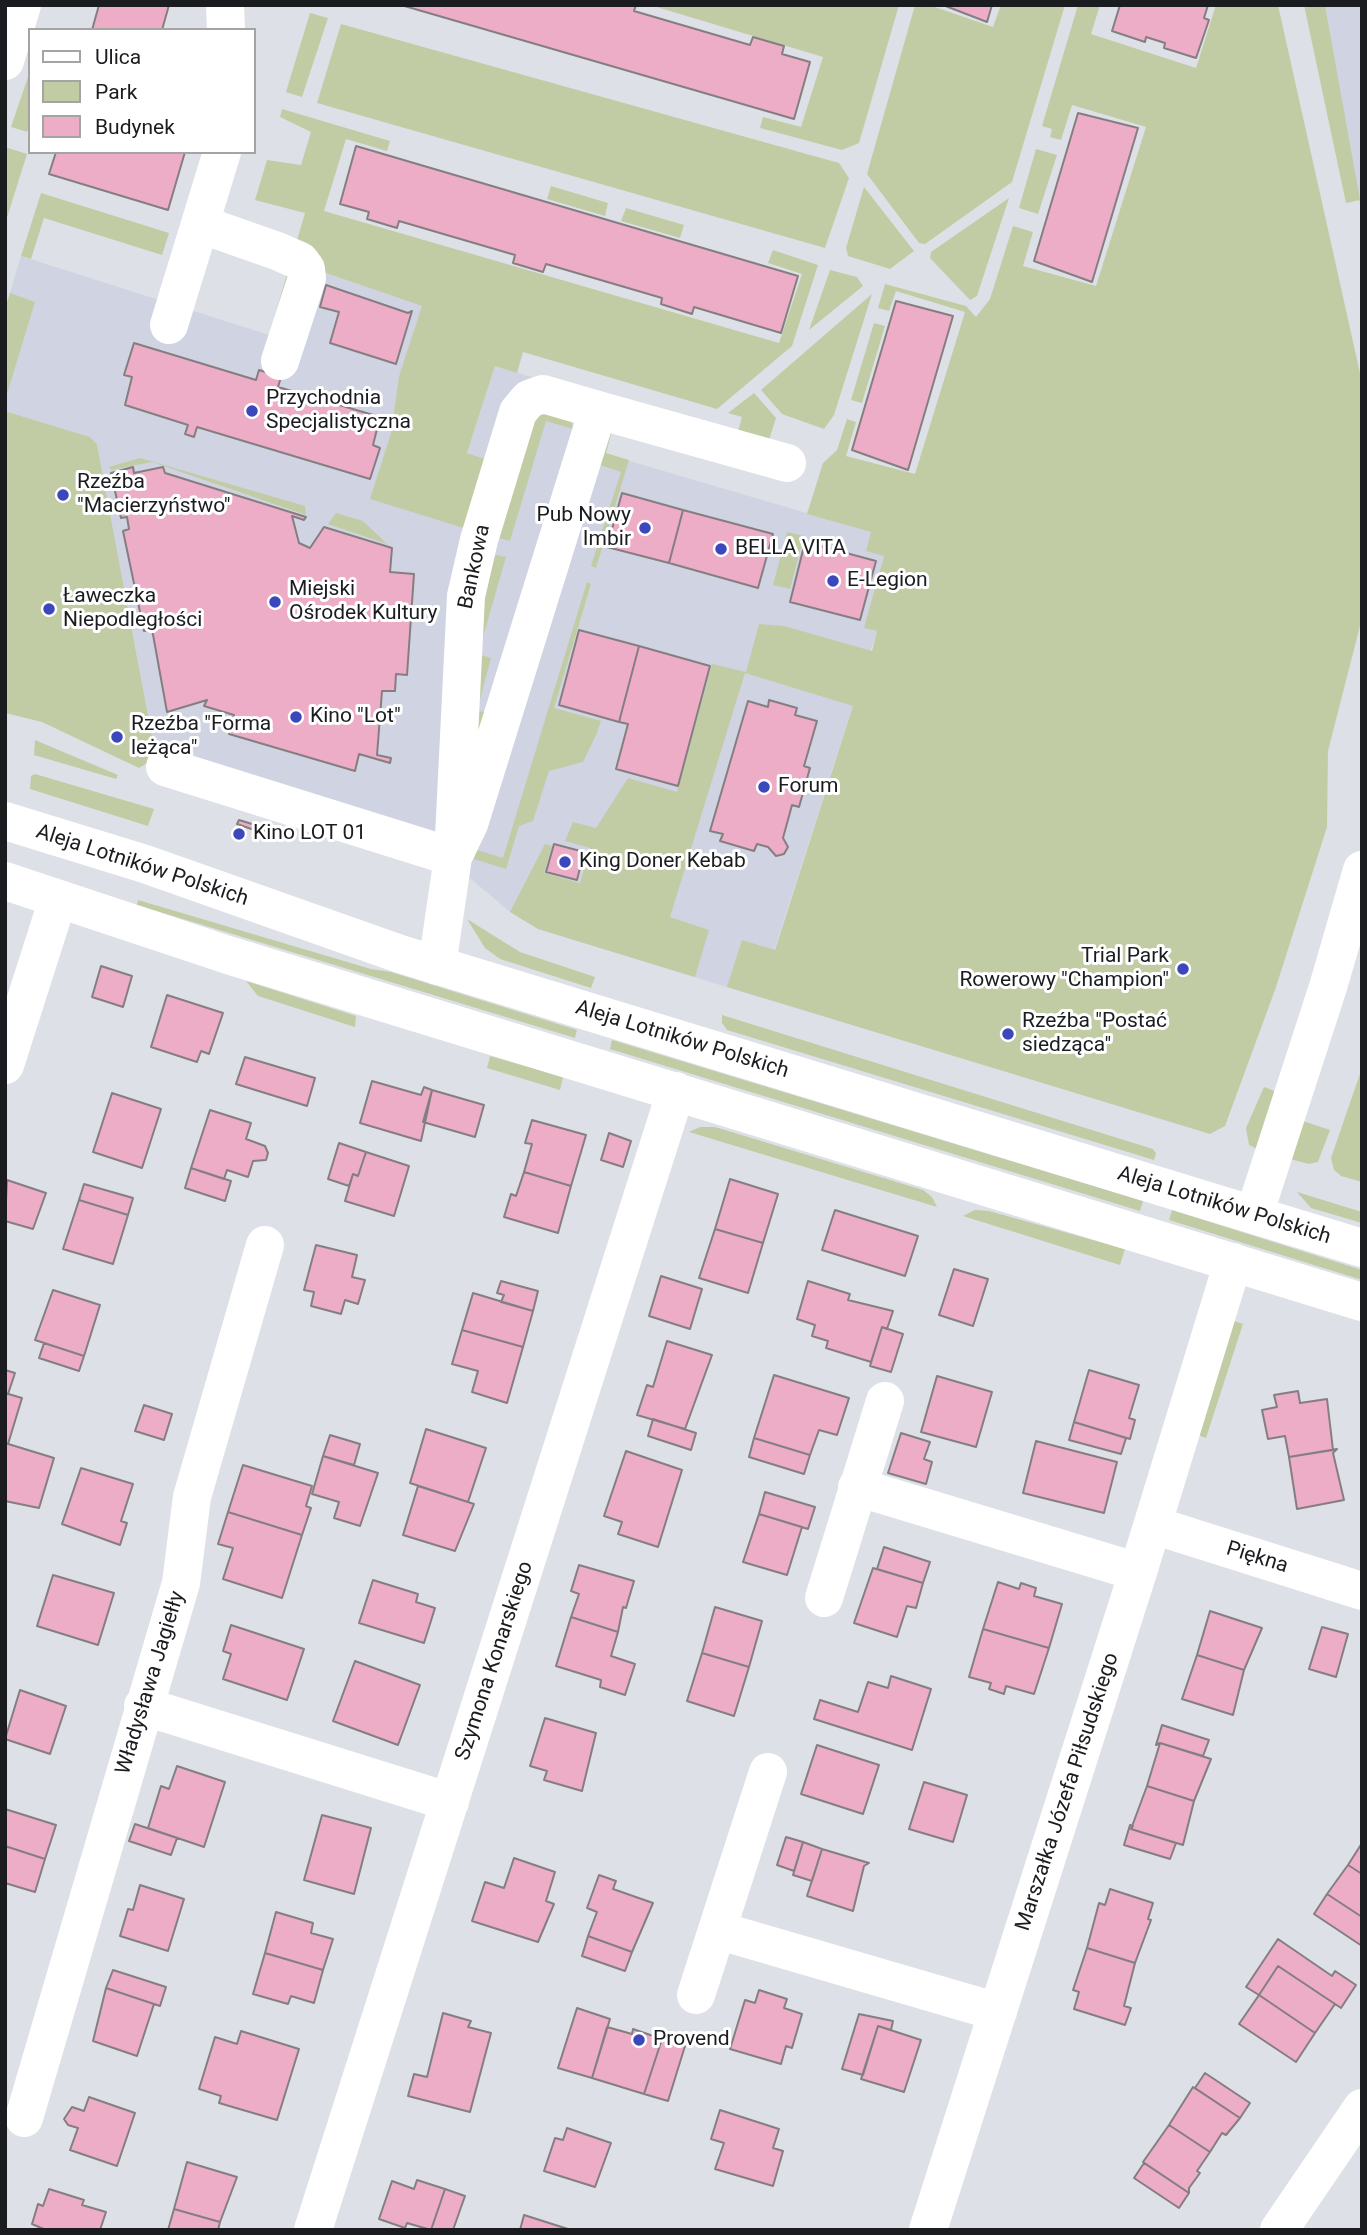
<!DOCTYPE html>
<meta charset="utf-8">
<style>
body{margin:0}
#map{position:relative;width:1367px;height:2235px;overflow:hidden;background:#dee0e8;font-family:Roboto,sans-serif}
canvas{display:block}
.frame{position:absolute;inset:0;border:7px solid #1b1c1f;pointer-events:none}
.legend{position:absolute;left:28px;top:28px;width:228px;height:126px;box-sizing:border-box;background:#fff;border:2px solid #a4a4a5;margin:0;padding:9px 12px;list-style:none;font-size:21px;color:#1b1c1f}
.legend li{display:flex;align-items:center;gap:14px;height:35px}
.legend b{width:35px;border:2px solid #a4a4a5}
</style>
<div id="map">
<canvas width="1367" height="2235"></canvas>
<div class="frame"></div>
<ul class="legend">
<li><b style="height:9px;background:#fff"></b>Ulica</li>
<li><b style="height:19px;background:#c1cca4"></b>Park</li>
<li><b style="height:19px;background:#edadc7"></b>Budynek</li>
</ul>
</div>
<script>
const context = document.querySelector('canvas').getContext('2d');
context.lineJoin = 'round';
function paint(path, color) { context.fillStyle = color; context.fill(path, 'evenodd'); }
const shape = rows => new Path2D(rows.map(r => 'M' + r).join(''));
function stroke(path, color, width, dash) { context.strokeStyle = color; context.lineWidth = width; context.lineCap = dash ? 'butt' : 'round'; context.setLineDash(dash || []); context.stroke(path); }
function label(font, color, halo, rows, align = 'center') {
  context.font = font + ' Roboto,sans-serif'; context.lineWidth = 6; context.setLineDash([]); context.textBaseline = 'middle'; context.strokeStyle = halo; context.fillStyle = color; for (const [text, x, y, turn = 0] of rows) {
    context.save(); context.translate(x, y); context.rotate((+turn || 0) * Math.PI / 180); context.textAlign = isNaN(turn) ? turn : align; if (halo) context.strokeText(text, 0, 0); context.fillText(text, 0, 0); context.restore();
  }
}
paint(shape([
 [1325,5,1362,5,1362,212,1361,211],
 [21,256,269,335,317,270,423,306,399,376,391,433,371,499,488,460,467,453,495,366,619,403,606,454,871,532,884,556,865,627,877,631,759,997,538,929,510,912,471,879,192,790,156,758,97,444,90,437,5,411,5,309]
]), '#d0d4e2');
paint(shape([
 [650,5,899,5,859,143,842,150,760,128,763,117,801,127,823,57],
 [915,5,929,5,993,27,1001,5,1065,5,1012,182,925,244,919,243,867,174],
 [1078,5,1100,5,1091,34,1196,68,1216,5,1278,5,1362,382,1362,618,1328,751,1327,827,1275,990,1225,1126,1210,1134,727,987,742,940,775,950,853,706,745,673,670,917,709,930,695,977,538,929,510,912,545,844,552,846,544,873,580,883,590,848,565,841,573,822,596,828,628,778,677,792,712,664,746,672,759,624,784,626,872,651,877,631,864,628,884,556,866,551,871,532,807,514,823,463,837,450,847,419,856,422,846,456,915,474,965,312,896,291,889,311,878,308,885,284,966,306,976,317,990,299,1013,226,1033,232,1023,266,1096,286,1146,127,1072,105,1061,140,1050,137,1052,129,1042,126],
 [1304,5,1325,5,1360,200,1346,203],
 [310,13,328,18,302,97,286,92],
 [341,24,839,163,849,178,825,248,317,103],
 [30,71,30,122,27,132,11,127],
 [282,109,390,141,387,151,346,139,324,211,779,343,802,274,768,263,773,250,818,265,792,346,717,409,523,352,517,373,495,366,467,453,488,460,467,529,370,499,391,433,399,376,422,306,317,270,269,335,305,213,255,200,267,160,301,165,311,132,280,117],
 [5,147,27,154,5,224],
 [1036,149,1057,155,1038,214,1019,208],
 [551,186,608,203,605,216,547,199],
 [864,187,914,251,890,269,848,256,846,248],
 [41,193,169,233,162,255,44,218,31,259,21,256],
 [1009,198,977,296,970,300,930,258,931,252],
 [626,208,684,225,680,238,621,221],
 [830,270,857,277,863,286,809,330],
 [10,293,35,302,7,394,5,309],
 [872,294,834,415,824,429,782,414,761,390],
 [874,323,885,326,862,403,851,400],
 [754,393,776,418,768,443,737,435,742,417,728,413],
 [5,411,90,437,97,444,156,758,139,768,42,722,5,713],
 [541,412,571,420,573,429,546,421,510,541,496,537,531,421],
 [612,430,606,453,629,460,596,568,591,566,621,472,594,463],
 [140,458,305,506,306,515,152,462,111,470,109,467],
 [336,513,363,521,387,544,328,524],
 [787,532,804,536,790,589,773,585],
 [496,555,506,557,478,654,491,658,477,710,487,713,470,770,476,654,489,563],
 [587,582,591,584,554,708,601,721,597,733,583,762,549,771,533,821,519,826,506,869,474,859,477,850,503,858],
 [35,740,118,775,116,779,34,755],
 [35,774,154,809,148,826,30,789,31,776],
 [138,900,371,969,391,972,577,1030,575,1038,137,905],
 [467,919,520,952,595,977,591,988,500,959,485,948],
 [246,981,356,1016,355,1027,258,996],
 [722,1015,1153,1149,1156,1153,1154,1160,727,1030,722,1023],
 [612,1040,1143,1201,1140,1211,610,1049],
 [490,1056,563,1077,560,1090,487,1068],
 [1362,1068,1362,1182,1341,1176,1334,1170,1331,1158],
 [1264,1087,1277,1092,1257,1149,1249,1145,1246,1128],
 [1303,1121,1330,1130,1318,1162,1309,1164,1290,1159],
 [700,1127,715,1127,923,1190,932,1197,937,1207,689,1132],
 [1297,1192,1362,1212,1362,1223,1311,1208],
 [975,1210,989,1211,1125,1249,1120,1265,963,1216],
 [1172,1210,1362,1270,1362,1280,1169,1220],
 [1234,1321,1243,1324,1206,1438,1198,1435]
]), '#c1cca4');
const building = shape([
 [99,5,169,5,162,30,92,30,99,5],
 [401,5,636,5,634,11,750,45,753,37,784,46,782,54,810,62,794,119,401,5],
 [943,5,992,5,987,22,943,5],
 [1120,5,1208,5,1204,18,1209,20,1196,58,1164,48,1165,43,1146,37,1145,42,1112,31,1120,5],
 [1078,113,1138,128,1092,282,1034,261,1078,113],
 [356,146,798,276,781,333,694,307,692,314,661,304,662,298,546,264,543,272,513,263,515,255,399,221,397,228,367,219,369,212,340,204,356,146],
 [56,152,185,152,168,210,49,174,56,152],
 [326,285,408,313,412,311,396,364,330,343,339,312,320,307,326,285],
 [896,301,953,316,908,470,852,450,896,301],
 [134,343,256,380,259,370,281,377,278,387,380,417,373,445,380,448,370,479,197,427,194,437,185,434,188,425,125,405,132,377,124,375,134,343],
 [133,467,134,473,163,467,165,473,306,517,304,520,292,516,299,543,310,548,324,527,392,548,390,572,414,574,407,675,396,674,395,691,382,691,377,755,391,758,390,763,359,754,355,771,229,734,234,715,204,706,207,700,167,712,152,629,144,631,123,531,129,529,127,517,121,518,111,473,133,467],
 [622,493,683,510,669,563,607,547,622,493],
 [683,510,773,534,758,588,669,563,683,510],
 [805,542,876,561,860,620,790,602,805,542],
 [579,630,639,646,619,722,559,705,579,630],
 [639,646,710,666,678,786,616,769,628,724,619,722,639,646],
 [769,700,797,708,795,715,817,721,804,766,810,768,799,807,792,805,783,838,788,847,784,854,776,856,768,847,757,844,754,851,720,841,723,834,710,831,748,701,768,707,769,700],
 [239,820,265,828,263,833,237,824,239,820],
 [554,844,584,852,577,880,546,872,554,844],
 [101,966,132,976,123,1007,92,997,101,966],
 [167,995,223,1013,209,1054,201,1051,197,1062,151,1047,167,995],
 [245,1057,315,1078,307,1106,236,1084,245,1057],
 [372,1081,421,1095,424,1087,432,1090,421,1141,360,1123,372,1081],
 [432,1090,484,1105,475,1137,423,1122,432,1090],
 [112,1093,161,1109,142,1168,93,1152,112,1093],
 [210,1110,251,1123,246,1139,265,1146,268,1153,266,1160,253,1161,248,1177,227,1170,224,1179,191,1168,210,1110],
 [532,1120,586,1135,571,1186,524,1172,532,1144,525,1143,532,1120],
 [609,1133,631,1141,623,1167,601,1160,609,1133],
 [339,1143,366,1152,358,1176,353,1174,349,1186,328,1179,339,1143],
 [366,1152,409,1166,394,1216,345,1201,353,1174,358,1176,366,1152],
 [191,1168,231,1181,225,1201,185,1188,191,1168],
 [524,1172,571,1186,558,1233,504,1217,511,1194,516,1196,524,1172],
 [730,1179,778,1194,763,1243,715,1229,730,1179],
 [7,1180,46,1193,33,1229,5,1221,7,1180],
 [84,1184,133,1198,128,1215,79,1200,84,1184],
 [79,1200,128,1215,113,1264,63,1249,79,1200],
 [835,1210,918,1236,905,1276,822,1250,835,1210],
 [715,1229,763,1243,748,1293,699,1278,715,1229],
 [316,1245,357,1255,352,1277,365,1280,358,1304,345,1300,341,1314,311,1306,314,1292,304,1290,316,1245],
 [954,1269,988,1279,973,1326,939,1315,954,1269],
 [661,1276,702,1289,690,1329,649,1316,661,1276],
 [501,1281,538,1291,533,1311,501,1302,504,1295,497,1293,501,1281],
 [808,1281,850,1294,848,1300,893,1311,887,1329,882,1327,871,1362,826,1348,828,1341,812,1336,815,1325,797,1319,808,1281],
 [53,1290,100,1305,84,1356,35,1340,53,1290],
 [473,1293,533,1311,523,1347,462,1330,473,1293],
 [882,1327,903,1334,891,1372,870,1366,882,1327],
 [462,1330,523,1347,507,1403,472,1392,478,1371,452,1364,462,1330],
 [667,1341,712,1355,685,1429,637,1415,647,1385,653,1387,667,1341],
 [44,1343,84,1356,79,1371,39,1358,44,1343],
 [5,1370,15,1373,8,1394,5,1393,5,1370],
 [1089,1370,1139,1385,1129,1418,1135,1420,1130,1439,1074,1422,1089,1370],
 [774,1375,849,1398,837,1435,819,1430,810,1455,754,1438,774,1375],
 [937,1376,992,1392,976,1447,921,1432,937,1376],
 [1298,1391,1300,1403,1327,1399,1333,1450,1289,1457,1285,1436,1268,1439,1262,1410,1277,1407,1274,1395,1298,1391],
 [5,1393,22,1398,8,1444,5,1443,5,1393],
 [144,1405,172,1414,164,1440,135,1431,144,1405],
 [653,1419,696,1433,691,1450,648,1436,653,1419],
 [1074,1422,1126,1438,1121,1454,1069,1440,1074,1422],
 [426,1429,486,1448,468,1502,410,1483,426,1429],
 [901,1433,930,1442,924,1459,932,1462,926,1484,888,1473,901,1433],
 [330,1435,360,1444,354,1465,323,1456,330,1435],
 [754,1438,810,1455,804,1474,749,1457,754,1438],
 [1036,1441,1117,1462,1104,1513,1023,1493,1036,1441],
 [5,1443,54,1458,39,1508,5,1501,5,1443],
 [1337,1449,1333,1453,1344,1500,1297,1509,1289,1457,1337,1449],
 [626,1451,682,1470,658,1547,618,1534,622,1522,604,1516,626,1451],
 [323,1456,378,1473,360,1526,334,1518,339,1502,312,1494,323,1456],
 [243,1465,312,1486,306,1506,311,1508,302,1535,228,1512,243,1465],
 [81,1468,133,1484,121,1521,127,1523,120,1545,62,1524,81,1468],
 [418,1486,474,1504,455,1551,403,1535,418,1486],
 [765,1492,815,1507,808,1529,759,1514,765,1492],
 [228,1512,302,1535,282,1598,223,1579,233,1548,218,1544,228,1512],
 [759,1514,802,1527,787,1575,743,1562,759,1514],
 [884,1547,930,1562,923,1583,877,1569,884,1547],
 [579,1565,634,1581,626,1608,623,1607,618,1632,571,1617,579,1594,571,1591,579,1565],
 [873,1568,923,1583,916,1608,907,1606,897,1637,854,1623,873,1568],
 [53,1575,114,1593,98,1645,37,1626,53,1575],
 [373,1580,418,1594,416,1602,435,1608,424,1643,359,1623,373,1580],
 [998,1582,1019,1589,1021,1583,1036,1588,1034,1596,1062,1604,1049,1648,983,1629,998,1582],
 [715,1607,762,1621,749,1667,702,1653,715,1607],
 [1210,1611,1262,1628,1244,1670,1197,1655,1210,1611],
 [571,1617,618,1632,611,1656,635,1664,625,1695,600,1687,601,1680,556,1666,571,1617],
 [231,1625,304,1649,287,1700,223,1679,231,1654,223,1651,231,1625],
 [1322,1627,1348,1634,1336,1677,1309,1669,1322,1627],
 [983,1629,1049,1648,1034,1694,1006,1686,1004,1694,989,1689,991,1683,969,1677,983,1629],
 [702,1653,749,1667,734,1716,687,1701,702,1653],
 [1197,1655,1244,1670,1233,1715,1182,1699,1197,1655],
 [355,1661,420,1685,398,1745,333,1721,355,1661],
 [891,1676,931,1689,912,1750,814,1719,820,1700,858,1712,868,1682,888,1688,891,1676],
 [20,1690,66,1706,50,1754,5,1739,20,1690],
 [545,1718,596,1733,582,1791,544,1780,547,1771,530,1766,545,1718],
 [1162,1725,1209,1740,1203,1756,1160,1743,1156,1745,1162,1725],
 [1160,1743,1211,1759,1194,1801,1147,1786,1160,1743],
 [817,1745,879,1765,863,1814,801,1794,817,1745],
 [177,1766,225,1782,204,1847,148,1828,161,1786,169,1789,177,1766],
 [924,1782,967,1795,953,1842,909,1829,924,1782],
 [1147,1786,1194,1801,1183,1845,1131,1829,1147,1786],
 [5,1809,56,1825,45,1859,5,1846,5,1809],
 [322,1815,371,1828,354,1894,304,1880,322,1815],
 [135,1824,177,1838,171,1855,129,1841,135,1824],
 [1130,1825,1133,1826,1131,1829,1176,1843,1170,1859,1124,1845,1130,1825],
 [786,1837,803,1842,794,1871,777,1865,786,1837],
 [803,1842,822,1849,812,1881,793,1875,803,1842],
 [1362,1843,1362,1874,1348,1865,1362,1843],
 [5,1846,45,1859,35,1892,5,1883,5,1846],
 [822,1849,869,1863,864,1866,853,1911,807,1896,822,1849],
 [514,1858,555,1872,546,1901,554,1904,538,1942,472,1921,485,1882,504,1888,514,1858],
 [1348,1865,1362,1874,1362,1917,1327,1894,1348,1865],
 [599,1875,616,1881,613,1889,653,1903,632,1952,588,1936,597,1912,587,1908,599,1875],
 [140,1885,184,1899,168,1951,120,1936,128,1909,133,1910,140,1885],
 [1110,1889,1153,1903,1148,1919,1151,1920,1135,1963,1087,1948,1099,1903,1105,1905,1110,1889],
 [1327,1894,1362,1917,1362,1946,1314,1914,1327,1894],
 [276,1912,313,1923,311,1933,333,1939,323,1970,265,1953,276,1912],
 [588,1936,632,1952,625,1971,582,1956,588,1936],
 [1278,1939,1332,1976,1335,1971,1356,1985,1341,2008,1278,1966,1259,1995,1246,1987,1278,1939],
 [1087,1948,1135,1963,1124,2006,1131,2008,1125,2025,1074,2009,1079,1992,1073,1990,1087,1948],
 [265,1953,323,1970,314,2003,291,1996,288,2004,253,1994,265,1953],
 [1278,1966,1335,2004,1315,2033,1259,1995,1278,1966],
 [113,1970,166,1987,160,2006,106,1988,113,1970],
 [106,1988,154,2004,137,2056,93,2041,106,1988],
 [759,1990,787,1999,784,2008,802,2014,792,2048,786,2046,781,2064,730,2049,745,2000,755,2003,759,1990],
 [1259,1995,1315,2033,1296,2062,1239,2024,1259,1995],
 [577,2008,610,2019,592,2078,558,2068,577,2008],
 [443,2013,471,2021,468,2027,491,2033,470,2112,408,2096,414,2074,427,2077,443,2013],
 [859,2014,893,2021,891,2030,878,2026,863,2075,842,2069,859,2014],
 [878,2026,921,2040,904,2092,861,2079,878,2026],
 [607,2027,632,2034,633,2029,662,2039,644,2094,592,2078,607,2027],
 [241,2031,299,2049,277,2120,219,2103,221,2096,199,2089,215,2037,237,2044,241,2031],
 [662,2039,685,2046,668,2101,644,2094,662,2039],
 [1205,2073,1250,2103,1240,2118,1195,2088,1205,2073],
 [1193,2087,1240,2118,1226,2135,1222,2133,1210,2152,1169,2125,1193,2087],
 [89,2097,135,2113,117,2166,70,2150,78,2128,68,2125,64,2119,72,2107,84,2111,89,2097],
 [720,2110,779,2129,773,2148,783,2151,773,2186,715,2169,724,2143,711,2139,720,2110],
 [1169,2125,1210,2152,1197,2171,1200,2173,1189,2188,1189,2193,1143,2162,1169,2125],
 [567,2128,611,2143,595,2187,544,2171,555,2138,563,2140,567,2128],
 [187,2162,237,2177,220,2222,174,2209,187,2162],
 [1144,2163,1189,2193,1179,2208,1134,2178,1144,2163],
 [417,2180,445,2189,431,2230,407,2223,405,2228,379,2219,392,2181,414,2189,417,2180],
 [49,2189,84,2200,82,2205,106,2212,100,2230,46,2230,32,2224,38,2204,43,2206,49,2189],
 [445,2189,465,2196,453,2230,431,2230,445,2189],
 [174,2209,220,2222,218,2230,168,2230,174,2209],
 [524,2215,568,2229,568,2230,520,2230,524,2215]
]);
paint(building, '#edadc7');
stroke(building, '#857e80', 2);
stroke(shape([
 [225,5,226,30],
 [5,61,22,5],
 [200,224,277,251,300,261,306,269,307,278,280,361],
 [169,325,222,152],
 [165,767,453,857,466,596,479,540,518,412,529,399,543,394,598,410],
 [5,821,145,864,400,954,1362,1248],
 [5,881,228,955,1362,1302],
 [437,966,453,857,469,824,598,410,787,463],
 [5,1065,58,899],
 [1254,1215,1328,987,1362,870],
 [857,1487,1138,1572],
 [1153,1525,1362,1591],
 [824,1598,885,1401],
 [143,1706,450,1802],
 [717,1930,998,2012],
 [696,1995,768,1772],
 [24,2118,181,1583,192,1497,265,1245],
 [313,2230,676,1091],
 [928,2230,1138,1572,1233,1262],
 [1279,2230,1362,2108]
]), '#fff', 38);
for (const [x, y, r, color] of [
 [252,411,7,"#3b47bb"],
 [63,495,7,"#3b47bb"],
 [645,528,7,"#3b47bb"],
 [721,549,7,"#3b47bb"],
 [833,581,7,"#3b47bb"],
 [275,602,7,"#3b47bb"],
 [49,609,7,"#3b47bb"],
 [296,717,7,"#3b47bb"],
 [117,737,7,"#3b47bb"],
 [764,787,7,"#3b47bb"],
 [239,834,7,"#3b47bb"],
 [565,862,7,"#3b47bb"],
 [1183,969,7,"#3b47bb"],
 [1008,1034,7,"#3b47bb"],
 [639,2040,7,"#3b47bb"]
]) { const dot = new Path2D(); dot.arc(x, y, r, 0, 2 * Math.PI); context.fillStyle = color; context.fill(dot); stroke(dot, '#fff', 2.5); }
label('21px', '#1b1c1f', '#fff', [
 ["Przychodnia",266,399],
 ["Specjalistyczna",266,423],
 ["Rzeźba",77,483],
 ["\"Macierzyństwo\"",77,507],
 ["Pub Nowy",631,516,"right"],
 ["Imbir",631,540,"right"],
 ["BELLA VITA",735,549],
 ["E-Legion",847,581],
 ["Miejski",289,590],
 ["Ośrodek Kultury",289,614],
 ["Ławeczka",63,597],
 ["Niepodległości",63,621],
 ["Kino \"Lot\"",310,717],
 ["Rzeźba \"Forma",131,725],
 ["leżąca\"",131,749],
 ["Forum",778,787],
 ["Kino LOT 01",253,834],
 ["King Doner Kebab",579,862],
 ["Trial Park",1169,957,"right"],
 ["Rowerowy \"Champion\"",1169,981,"right"],
 ["Rzeźba \"Postać",1022,1022],
 ["siedząca\"",1022,1046],
 ["Provend",653,2040]
], 'left');
label('21px', '#1b1c1f', '#fff', [
 ["Bankowa",475,567,-78],
 ["Aleja Lotników Polskich",142,866,18],
 ["Aleja Lotników Polskich",682,1040,17],
 ["Aleja Lotników Polskich",1224,1206,17],
 ["Piękna",1257,1558,17],
 ["Szymona Konarskiego",495,1661,-72],
 ["Władysława Jagiełły",151,1683,-73],
 ["Marszałka Józefa Piłsudskiego",1068,1792,-72]
]);
</script>
